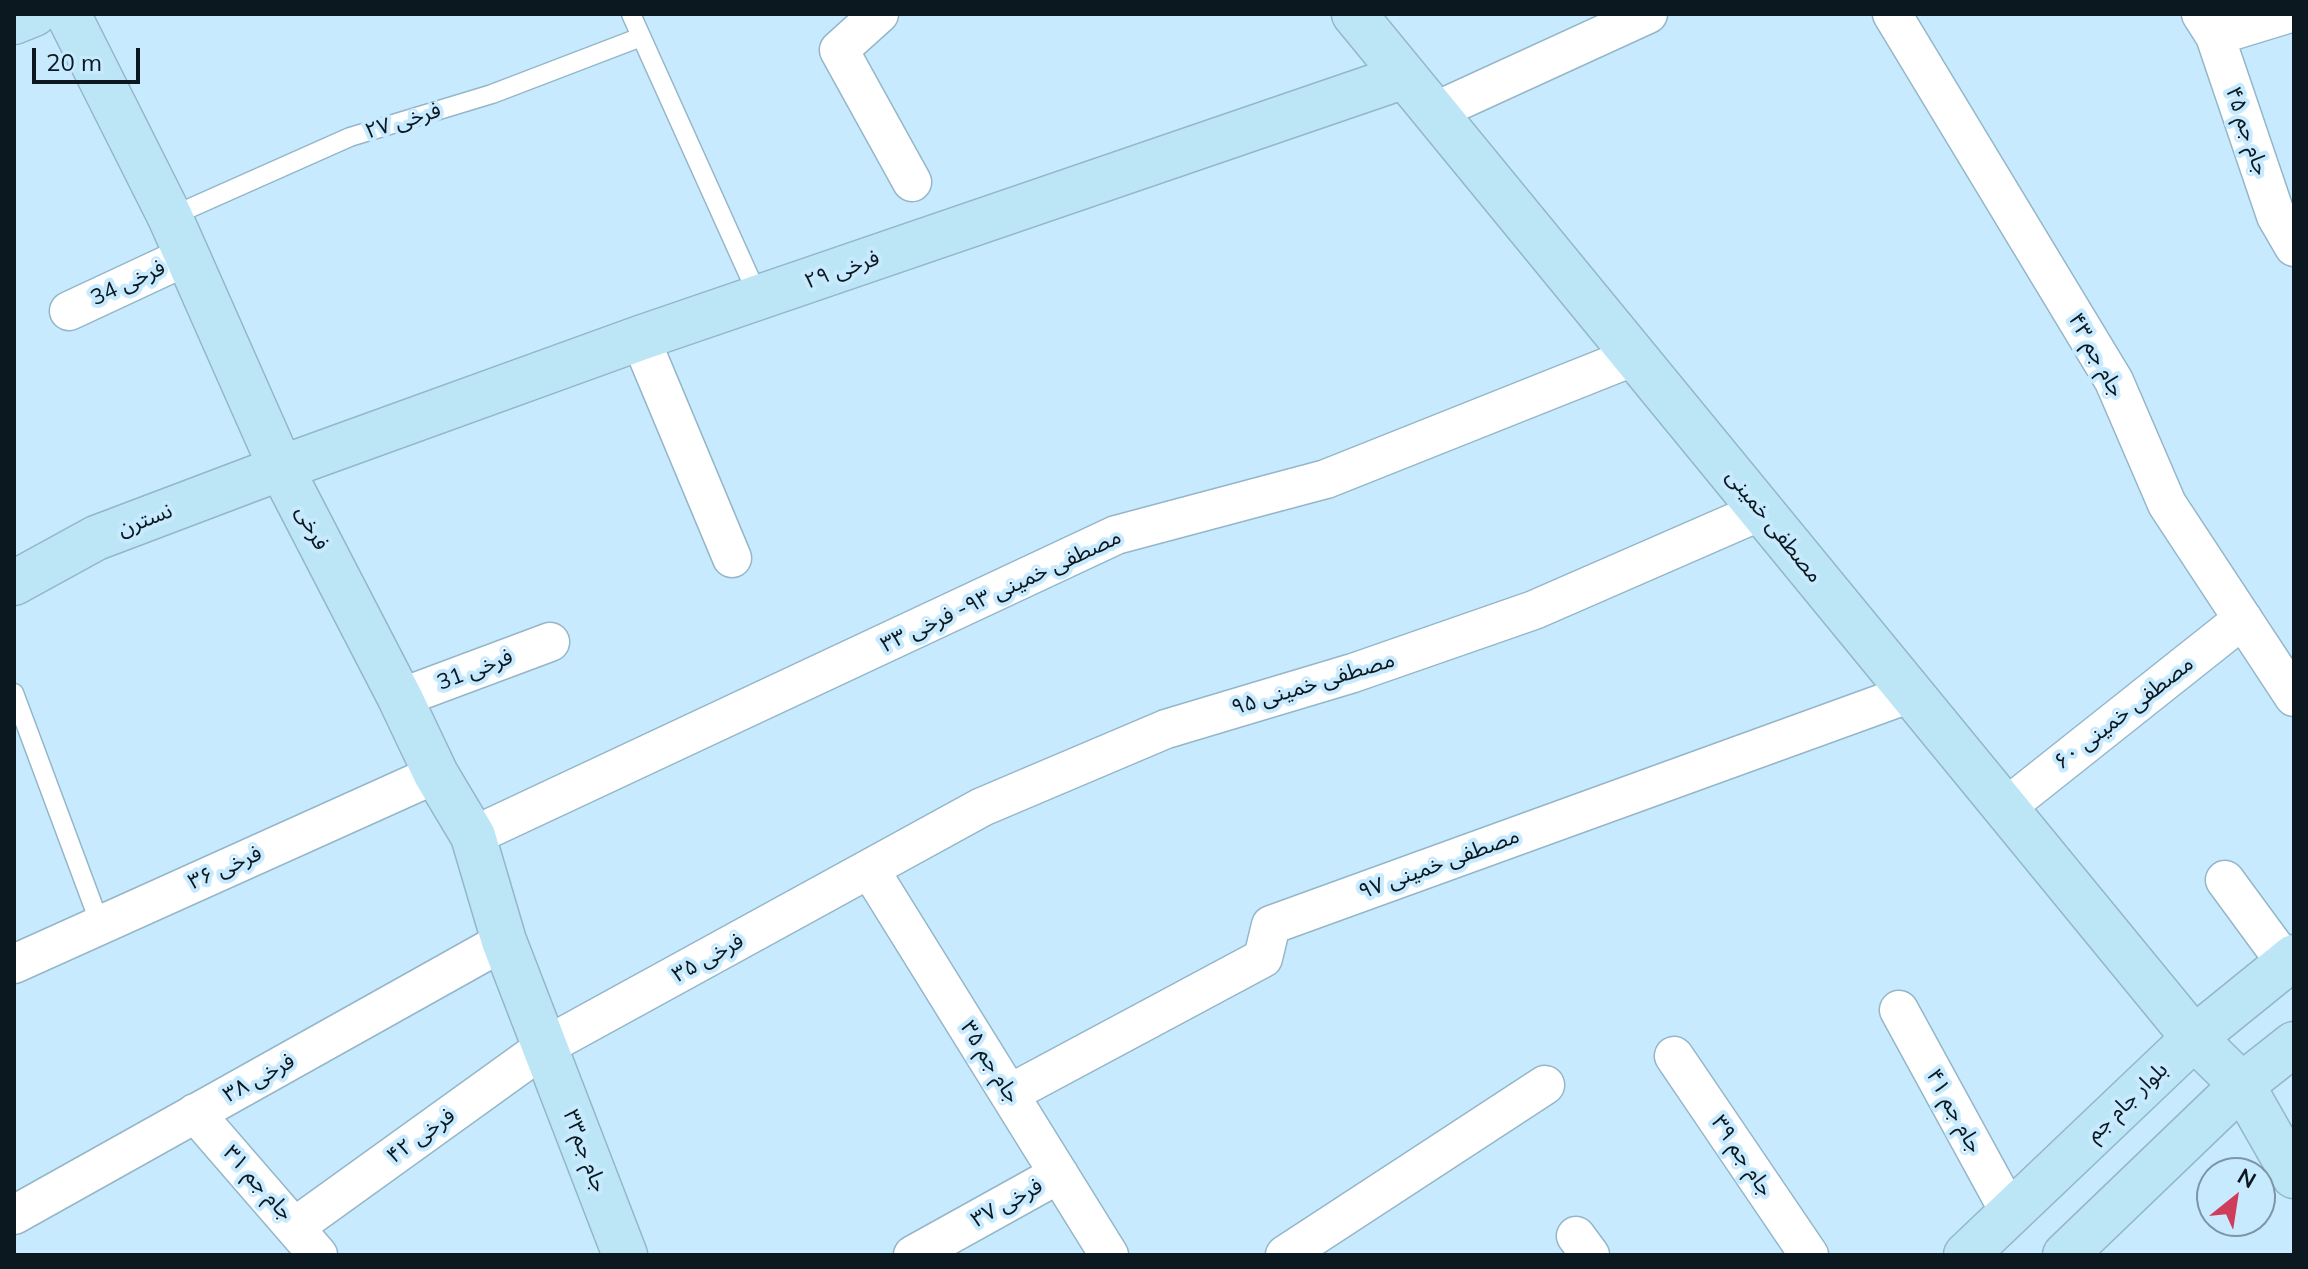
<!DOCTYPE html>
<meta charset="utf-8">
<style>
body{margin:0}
#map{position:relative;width:2308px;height:1269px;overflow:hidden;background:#c8eafe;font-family:Mulish,sans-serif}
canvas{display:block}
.frame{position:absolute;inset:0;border:16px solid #0b181f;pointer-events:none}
.north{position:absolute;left:2196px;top:1157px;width:80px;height:80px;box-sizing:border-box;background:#c8eafe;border:2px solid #7c96a5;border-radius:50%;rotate:30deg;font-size:22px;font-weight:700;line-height:32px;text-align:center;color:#0b181f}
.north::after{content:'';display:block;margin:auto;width:28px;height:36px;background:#ce3e5c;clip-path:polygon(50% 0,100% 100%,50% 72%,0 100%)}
.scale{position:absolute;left:32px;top:48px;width:108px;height:36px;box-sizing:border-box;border:4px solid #0b181f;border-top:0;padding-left:10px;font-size:24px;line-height:28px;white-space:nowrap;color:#0b181f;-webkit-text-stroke:6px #c8eafe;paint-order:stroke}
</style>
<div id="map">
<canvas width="2308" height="1269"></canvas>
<div class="frame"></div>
<div class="north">N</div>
<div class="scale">20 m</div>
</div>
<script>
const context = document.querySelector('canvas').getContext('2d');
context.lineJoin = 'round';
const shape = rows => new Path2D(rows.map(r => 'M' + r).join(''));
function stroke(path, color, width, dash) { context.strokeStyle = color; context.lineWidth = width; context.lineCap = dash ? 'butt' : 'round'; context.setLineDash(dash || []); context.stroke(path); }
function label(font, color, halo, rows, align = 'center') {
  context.font = font + ' Mulish,"Noto Sans Arabic",sans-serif'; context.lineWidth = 8; context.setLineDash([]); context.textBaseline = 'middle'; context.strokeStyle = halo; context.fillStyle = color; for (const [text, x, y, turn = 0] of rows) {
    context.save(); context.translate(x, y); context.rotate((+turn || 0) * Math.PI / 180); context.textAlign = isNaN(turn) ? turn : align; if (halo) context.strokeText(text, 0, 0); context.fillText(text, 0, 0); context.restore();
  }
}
const lane = shape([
 [631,14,759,298],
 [170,217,350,137,492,94,641,37],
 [14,693,100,924]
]);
const street = shape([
 [879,14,839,50,912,182],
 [1892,14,2114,381,2167,504,2294,697],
 [2201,14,2215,36,2276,216,2294,247],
 [2215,36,2287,14],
 [1434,112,1648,14],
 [69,311,187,256],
 [640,338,732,558],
 [400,698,550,642],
 [2005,808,2243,619],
 [473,836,1116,535,1326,479,1635,356],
 [870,870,1109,1255],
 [2225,880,2286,963],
 [14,964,436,774],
 [1899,1010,2010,1213],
 [1674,1056,1809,1255],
 [1009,1094,1263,958,1271,925,1911,693],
 [195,1113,318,1255],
 [14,1215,504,941],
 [296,1226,546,1046,982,807,1166,729,1353,673,1534,610,1761,511],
 [1576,1236,1590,1255],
 [913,1255,1059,1174],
 [1285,1255,1545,1085]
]);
const secondary = shape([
 [68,14,170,217,281,468,400,698,436,774,473,836,504,941,625,1255],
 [1354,14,2194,1038,2242,1085,2294,1176],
 [14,22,34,14],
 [14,583,96,538,281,468,640,338,1405,76],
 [1966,1255,2194,1038,2294,957],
 [2065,1255,2242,1085,2294,1044]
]);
stroke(lane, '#95b6c9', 21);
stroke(street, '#95b6c9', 41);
stroke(secondary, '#95b6c9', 47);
stroke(lane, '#fff', 18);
stroke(street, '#fff', 38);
stroke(secondary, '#bce5f6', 44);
label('22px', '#0b181f', '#c8eafe', [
 ["فرخی ۲۷",403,121,-17],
 ["جام جم ۴۵",2247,131,71],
 ["فرخی ۲۹",842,270,-19],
 ["فرخی 34",128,283,-25],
 ["جام جم ۴۳",2096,355,61],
 ["نسترن",145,520,-21],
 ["مصطفی خمینی",1774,526,51],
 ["فرخی",312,528,63],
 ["مصطفی خمینی ۹۳- فرخی ۳۳",1001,591,-25],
 ["فرخی 31",475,670,-21],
 ["مصطفی خمینی ۹۵",1313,684,-17],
 ["مصطفی خمینی ۶۰",2124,713,-38],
 ["مصطفی خمینی ۹۷",1439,864,-20],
 ["فرخی ۳۶",225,868,-24],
 ["فرخی ۳۵",708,958,-29],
 ["جام جم ۳۵",990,1062,58],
 ["فرخی ۳۸",259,1078,-29],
 ["بلوار جام جم",2127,1102,-44],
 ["جام جم ۴۱",1954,1111,61],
 ["فرخی ۴۲",421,1136,-36],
 ["جام جم۳۳",585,1151,69],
 ["جام جم ۳۹",1742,1156,56],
 ["جام جم ۳۱",258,1183,48],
 ["فرخی ۳۷",1007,1203,-29]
]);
</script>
